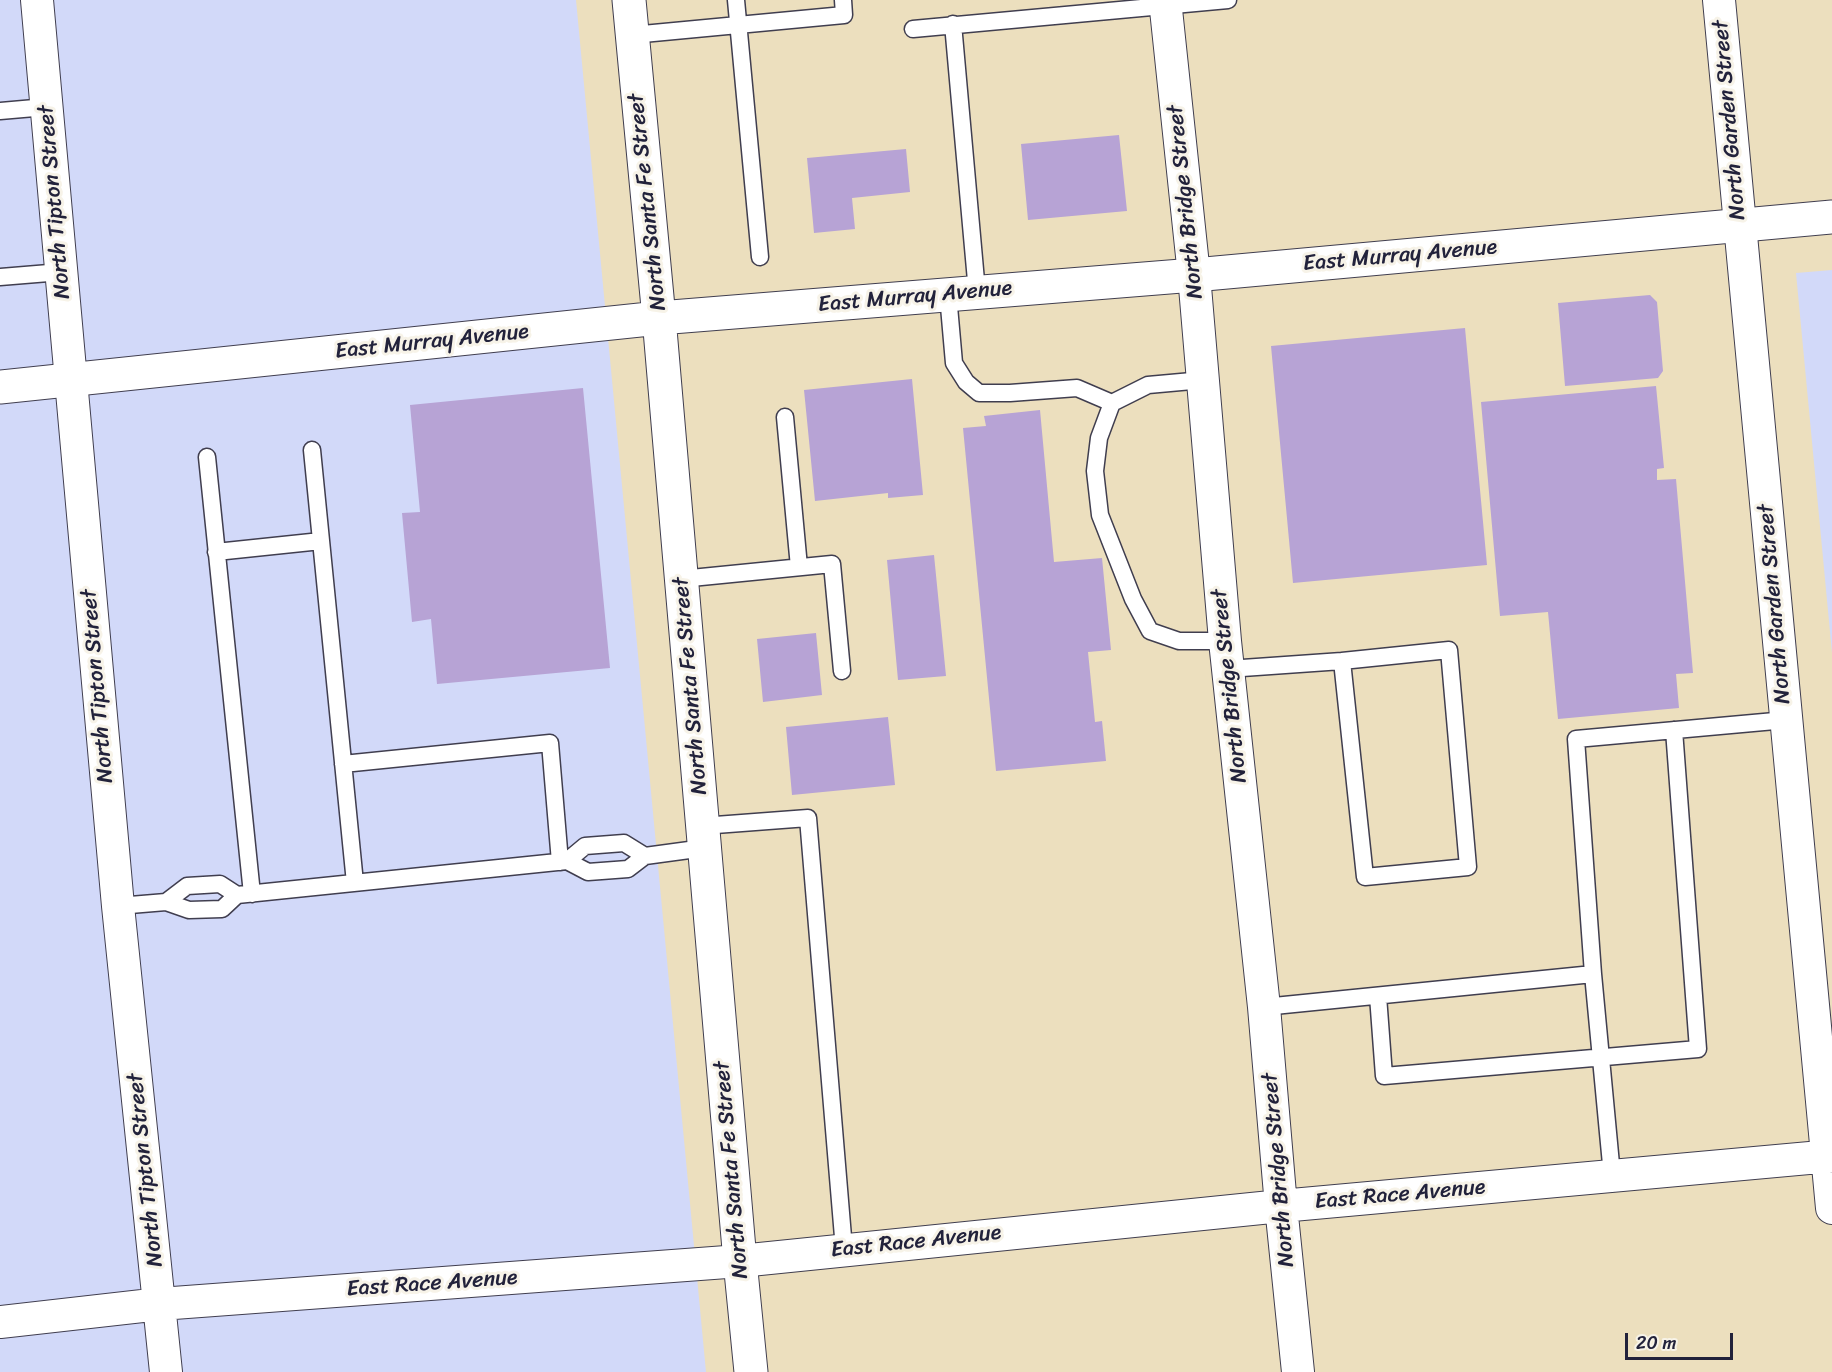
<!DOCTYPE html>
<style>
body{margin:0}
#map{position:relative;width:1832px;height:1372px;overflow:hidden;background:#ecdfbe;font-family:Sriracha,sans-serif}
canvas{display:block}
.scale{position:absolute;left:1625px;top:1333px;width:108px;height:27px;box-sizing:border-box;border:3px solid #22223b;border-top:0;padding-left:8px;font-size:18px;line-height:21px;white-space:nowrap;color:#22223b;-webkit-text-stroke:4px #f7f3e8;paint-order:stroke}
</style>
<div id="map">
<canvas width="1832" height="1372"></canvas>
<div class="scale">20 m</div>
</div>
<script>
const context = document.querySelector('canvas').getContext('2d');
context.lineJoin = 'round';
function paint(path, color) { context.fillStyle = color; context.fill(path, 'evenodd'); }
const shape = rows => new Path2D(rows.map(r => 'M' + r).join(''));
function stroke(path, color, width, dash) { context.strokeStyle = color; context.lineWidth = width; context.lineCap = dash ? 'butt' : 'round'; context.setLineDash(dash || []); context.stroke(path); }
function label(font, color, halo, rows, align = 'center') {
  context.font = font + ' Sriracha,sans-serif'; context.lineWidth = 6; context.setLineDash([]); context.textBaseline = 'middle'; context.strokeStyle = halo; context.fillStyle = color; for (const [text, x, y, turn = 0] of rows) {
    context.save(); context.translate(x, y); context.rotate((+turn || 0) * Math.PI / 180); context.textAlign = isNaN(turn) ? turn : align; if (halo) context.strokeText(text, 0, 0); context.fillText(text, 0, 0); context.restore();
  }
}
paint(shape([
 [0,0,576,0,706,1372,0,1372],
 [1832,270,1832,653,1796,273]
]), '#d2d9f9');
paint(shape([
 [1119,135,1127,211,1028,220,1021,144],
 [906,149,910,192,852,198,855,229,814,233,807,158],
 [1650,295,1657,302,1663,371,1658,378,1565,386,1558,303],
 [1465,328,1487,565,1293,583,1271,346],
 [912,379,923,495,888,498,888,493,815,501,804,390],
 [1656,386,1664,468,1657,469,1657,480,1676,479,1693,673,1676,674,1679,708,1558,719,1548,612,1500,616,1481,402],
 [583,388,610,668,437,684,431,619,412,622,402,513,420,512,410,405],
 [1040,410,1054,562,1102,558,1111,650,1088,652,1095,722,1102,721,1106,761,996,771,963,428,986,426,984,416],
 [934,555,946,676,898,680,887,560],
 [816,633,822,695,763,702,757,639],
 [888,717,895,785,792,795,786,727]
]), '#b7a3d5');
const service = shape([
 [736,0,760,257],
 [953,24,977,292],
 [913,29,1228,0],
 [632,35,844,15,843,0],
 [0,111,46,107],
 [0,277,61,272],
 [948,295,954,363,966,382,979,393,1010,393,1077,388,1112,403],
 [1203,380,1148,385,1112,403,1099,438,1095,471,1100,515,1133,599,1150,631,1179,641,1225,641],
 [785,417,799,567],
 [312,450,355,883],
 [207,457,252,894],
 [216,552,321,541],
 [681,579,832,564,842,671],
 [1228,669,1342,661,1449,650,1468,867,1365,877,1342,661],
 [343,764,550,743,560,862],
 [702,826,808,818,844,1249],
 [645,856,624,843,585,846,567,861,588,872,628,869,645,856,704,848],
 [166,902,187,886,220,884,237,895],
 [118,906,166,902,189,910,222,909,237,895,567,861],
 [1593,974,1576,739,1786,720],
 [1378,996,1384,1076,1698,1049,1674,730],
 [1264,1007,1593,974,1612,1175]
]);
const minor = shape([
 [37,0,118,906,166,1372],
 [1165,0,1194,275,1225,641,1264,1007,1281,1206,1298,1372],
 [1719,0,1832,1208],
 [0,1322,160,1304,740,1261,1281,1206,1832,1156]
]);
const tertiary = shape([
 [629,0,659,318,740,1261,751,1372],
 [0,387,659,318,1194,275,1832,217]
]);
stroke(service, '#403e4f', 19);
stroke(minor, '#403e4f', 34);
stroke(tertiary, '#403e4f', 35);
stroke(service, '#fff', 16);
stroke(minor, '#fff', 32);
stroke(tertiary, '#fff', 33);
label('22px', '#22223b', '#f7f3e8', [
 ["North Garden Street",1730,120,-95],
 ["North Tipton Street",55,202,-95],
 ["North Santa Fe Street",648,202,-96],
 ["North Bridge Street",1186,202,-96],
 ["East Murray Avenue",1400,256,-5],
 ["East Murray Avenue",915,297,-5],
 ["East Murray Avenue",432,342,-6],
 ["North Garden Street",1775,604,-95],
 ["North Tipton Street",98,686,-95],
 ["North Santa Fe Street",691,686,-95],
 ["North Bridge Street",1230,686,-96],
 ["North Tipton Street",146,1170,-96],
 ["North Santa Fe Street",732,1170,-95],
 ["North Bridge Street",1279,1170,-95],
 ["East Race Avenue",1400,1195,-5],
 ["East Race Avenue",916,1242,-6],
 ["East Race Avenue",432,1284,-4]
]);
</script>
